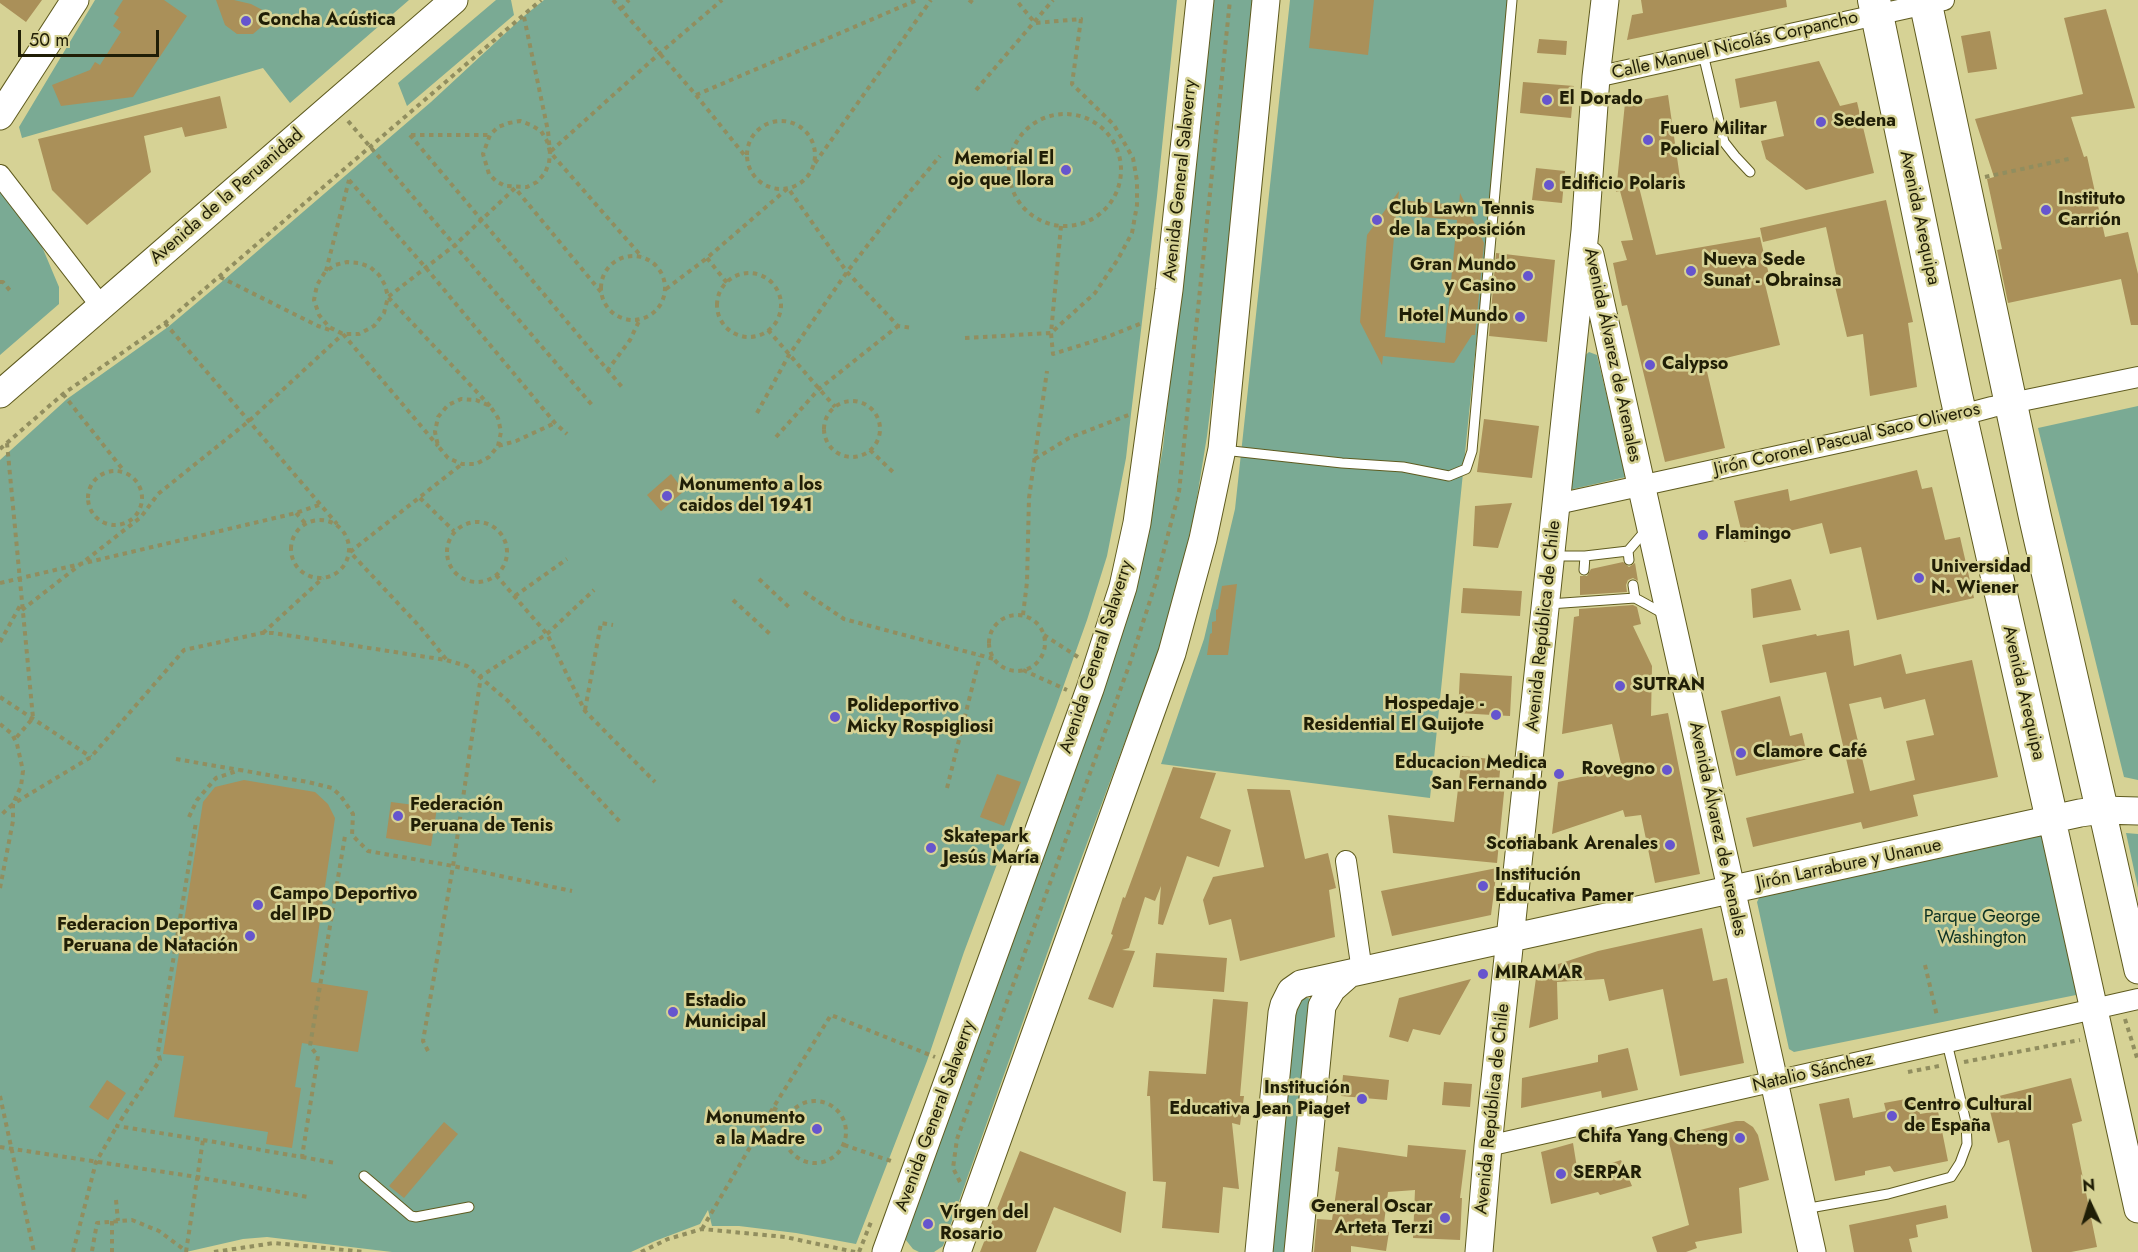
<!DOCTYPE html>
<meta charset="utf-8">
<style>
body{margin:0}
#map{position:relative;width:2138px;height:1252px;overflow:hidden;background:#d6d295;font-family:Jost,sans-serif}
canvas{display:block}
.north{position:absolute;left:2060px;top:1174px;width:60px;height:60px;-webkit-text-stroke:4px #d6d295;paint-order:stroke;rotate:356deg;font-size:16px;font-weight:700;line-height:24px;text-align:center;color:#201e06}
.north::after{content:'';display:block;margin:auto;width:21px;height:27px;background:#201e06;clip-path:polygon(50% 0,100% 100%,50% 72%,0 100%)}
.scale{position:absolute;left:18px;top:30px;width:141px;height:27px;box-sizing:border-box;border:3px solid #201e06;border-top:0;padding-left:8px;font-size:18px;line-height:21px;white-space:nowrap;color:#201e06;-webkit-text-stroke:4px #d6d295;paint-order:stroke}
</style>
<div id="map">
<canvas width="2138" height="1252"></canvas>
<div class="north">N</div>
<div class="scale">50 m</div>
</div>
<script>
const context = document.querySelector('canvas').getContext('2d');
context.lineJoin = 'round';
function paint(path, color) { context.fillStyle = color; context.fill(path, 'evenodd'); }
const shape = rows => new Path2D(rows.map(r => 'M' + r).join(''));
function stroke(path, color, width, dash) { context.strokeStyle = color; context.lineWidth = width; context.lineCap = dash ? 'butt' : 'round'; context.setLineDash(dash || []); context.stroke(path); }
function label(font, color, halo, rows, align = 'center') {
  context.font = font + ' Jost,sans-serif'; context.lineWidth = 5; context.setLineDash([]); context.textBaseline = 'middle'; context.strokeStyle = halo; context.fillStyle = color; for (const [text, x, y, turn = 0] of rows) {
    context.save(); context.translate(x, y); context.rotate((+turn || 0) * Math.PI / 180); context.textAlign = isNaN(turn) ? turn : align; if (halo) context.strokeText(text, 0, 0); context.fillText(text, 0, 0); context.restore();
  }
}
paint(shape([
 [95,0,409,0,290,103,263,68,22,138,19,127],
 [496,0,511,0,514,15,407,106,398,83],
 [544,0,1177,0,1157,196,1131,414,1126,458,1107,556,1087,620,1056,707,964,952,927,1061,856,1244,796,1233,739,1226,712,1226,708,1210,700,1224,655,1241,631,1252,392,1252,267,1237,243,1239,186,1252,0,1252,0,460,67,399,168,327,225,279,431,102,524,16],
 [1211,0,1254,0,1224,299,1207,436,1195,510,1180,575,1158,653,1074,878,943,1246,934,1252,919,1252,913,1249,905,1239,903,1227,1151,516,1163,447],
 [1290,0,1511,0,1430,798,1161,764,1204,639,1235,509],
 [0,192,16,206,30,225,43,249,59,287,59,304,0,355],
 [1589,352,1597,355,1626,477,1569,490,1581,359],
 [2138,406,2138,780,2124,777,2038,428],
 [2126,833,2138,834,2138,888],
 [2048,834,2081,986,2076,995,1794,1052,1789,1049,1757,902,1760,896],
 [1308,998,1313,1002,1291,1252,1264,1252,1288,1007,1299,999]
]), '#7aaa94');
paint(shape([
 [0,0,42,0,26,22,0,3],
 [123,0,164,0,187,16,133,97,61,106,52,85,90,70,95,62,100,65,121,32,113,26,119,17,114,14],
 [216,0,234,0,251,4,274,16,253,34,237,34,225,25],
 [1314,0,1374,0,1368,55,1309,48],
 [1641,0,1786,0,1787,7,1627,40,1632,15,1643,13],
 [2106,9,2135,108,2071,117,2084,157,2087,156,2105,237,2128,232,2138,274,2138,325,2131,325,2121,279,2008,303,1997,250,2002,249,1987,179,1994,177,1975,119,2083,94,2064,18],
 [1990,31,1997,69,1968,73,1961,36],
 [1539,39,1567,41,1566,55,1537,53],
 [1819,61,1840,106,1857,102,1874,173,1806,190,1766,159,1761,141,1784,136,1776,101,1740,108,1735,79],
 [1523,82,1574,86,1571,118,1520,113],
 [1668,95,1680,178,1639,187,1656,255,1760,237,1770,279,1764,280,1780,345,1705,363,1725,448,1665,462,1627,305,1622,306,1613,263,1627,260,1621,241,1633,240,1620,191,1616,192,1625,103],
 [220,96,227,128,185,137,182,127,144,136,151,172,87,225,52,190,38,139],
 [1536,168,1565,171,1562,203,1532,200],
 [1399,191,1398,200,1459,205,1460,193,1484,243,1475,335,1472,335,1454,363,1383,356,1382,365,1360,322,1367,235],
 [1396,215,1457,220,1445,343,1385,337],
 [1886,200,1913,322,1908,323,1917,387,1870,396,1863,334,1847,337,1833,278,1837,278,1826,227,1763,242,1760,228],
 [1496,253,1555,260,1547,342,1489,336],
 [1484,419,1539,426,1532,478,1477,472],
 [1917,470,1922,489,1932,487,1945,540,1960,537,1974,598,1877,620,1861,547,1830,554,1822,523,1744,542,1734,501,1788,489,1790,501],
 [671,474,684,491,661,511,647,495],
 [1512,503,1498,548,1473,546,1475,506],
 [1623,562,1629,567,1635,563,1638,581,1633,578,1628,580,1626,585,1627,592,1580,595,1580,576,1587,576,1591,569],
 [1791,579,1801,610,1753,618,1751,589],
 [1237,584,1228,655,1207,655,1210,634,1212,633,1212,622,1216,621,1216,610,1218,609,1222,586],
 [1463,588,1522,591,1520,616,1461,613],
 [1633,605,1637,607,1641,624,1633,626,1652,666,1651,716,1668,713,1700,874,1655,883,1641,815,1625,817,1623,810,1552,834,1558,782,1622,768,1612,724,1562,734,1574,617,1579,616,1579,609],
 [1849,630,1854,666,1901,654,1906,674,1972,660,1998,777,1913,795,1918,816,1863,829,1861,822,1753,847,1746,818,1854,793,1826,672,1770,683,1762,645,1816,634,1817,636],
 [1881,697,1884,709,1925,699,1934,735,1906,741,1915,780,1870,791,1849,704],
 [1460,673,1512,676,1510,716,1458,713],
 [1780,696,1790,736,1802,733,1808,759,1736,776,1721,711],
 [1462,756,1501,760,1499,782,1505,783,1497,863,1393,853,1388,815,1454,822],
 [1173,767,1216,773,1200,818,1231,830,1219,867,1187,856,1163,925,1158,924,1161,886,1155,901,1145,897,1129,948,1122,950,1135,951,1113,1008,1088,999,1113,935,1111,934,1123,897,1125,898],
 [997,774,1021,782,1004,826,980,817],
 [244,780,315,792,328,804,335,818,311,982,368,991,358,1052,302,1043,295,1087,301,1088,292,1148,266,1144,268,1132,174,1117,184,1056,163,1054,203,802,215,787],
 [1247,789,1290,790,1305,859,1328,853,1336,888,1329,890,1335,937,1240,961,1231,919,1209,925,1203,900,1213,877,1264,867],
 [391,802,437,808,431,846,386,838],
 [1497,868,1491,915,1392,936,1381,891],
 [1702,928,1713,981,1727,978,1744,1063,1680,1076,1663,989,1609,1001,1604,979,1557,982,1558,1019,1529,1028,1537,971,1598,951],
 [1156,953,1227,958,1224,992,1153,987],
 [1471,979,1440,1035,1413,1029,1408,1042,1389,1037,1399,998],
 [1213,999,1248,1002,1240,1096,1244,1096,1240,1125,1232,1123,1239,1189,1223,1187,1219,1233,1162,1228,1166,1182,1153,1181,1150,1096,1147,1096,1149,1071,1206,1074],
 [1628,1048,1638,1090,1602,1098,1601,1091,1521,1108,1522,1078,1598,1062,1598,1055],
 [1343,1075,1389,1080,1387,1100,1341,1096],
 [2071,1078,2082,1121,2072,1124,2097,1247,2071,1252,2032,1252,2009,1140,1998,1143,1987,1099],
 [107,1080,126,1093,108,1120,89,1107],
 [1444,1082,1472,1084,1470,1107,1442,1105],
 [1917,1097,1920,1114,1938,1111,1948,1161,1894,1172,1890,1166,1865,1171,1865,1175,1835,1181,1819,1104,1849,1098,1853,1118,1886,1111,1884,1103],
 [1736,1121,1744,1121,1753,1127,1758,1135,1769,1180,1739,1188,1742,1233,1695,1242,1697,1248,1686,1252,1657,1252,1652,1237,1689,1225,1668,1138],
 [444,1122,458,1134,404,1198,389,1186],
 [1573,1143,1578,1174,1621,1160,1632,1186,1600,1195,1598,1192,1551,1204,1541,1152],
 [1408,1145,1466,1150,1460,1198,1462,1198,1460,1240,1413,1238,1415,1190,1388,1192,1383,1231,1389,1232,1386,1251,1351,1246,1351,1252,1314,1252,1317,1219,1332,1220,1339,1172,1335,1171,1338,1147,1407,1157],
 [1020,1151,1126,1192,1121,1233,1054,1207,1036,1252,980,1252],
 [1946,1205,1948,1218,1916,1225,1918,1237,1909,1239,1912,1252,1854,1252,1849,1225]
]), '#aa9059');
const lane = shape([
 [1703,54,1724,142,1735,156,1750,172],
 [1223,450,1342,463,1403,467,1449,476,1466,469,1472,451,1512,0],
 [1552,556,1585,556,1628,551],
 [1629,560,1628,551,1646,530],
 [1584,570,1585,556],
 [1633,585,1635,598,1666,615],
 [1549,604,1635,598],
 [364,1176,411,1216,416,1217,469,1207],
 [1804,1209,1888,1194,1951,1177,1960,1163,1967,1144,1966,1122,1947,1043]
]);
const street = shape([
 [1596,77,1944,0],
 [0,175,101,306],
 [1557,504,1943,420,1992,407,2138,377],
 [1346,861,1362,971],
 [1488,1146,2138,999]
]);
const secondary = shape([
 [0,116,75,0],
 [1590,255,1812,1252],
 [0,394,454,0],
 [2102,810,2138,970],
 [2052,820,2138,1209],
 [886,1252,1090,689,1123,587,1137,523,1169,290,1200,0],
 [957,1252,1172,653,1203,539,1222,449,1266,0],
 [1259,1252,1282,1013,1284,1005,1291,991,1301,984,2080,813,2102,810,2138,811],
 [1298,1252,1322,1006,1332,989,1349,974],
 [1479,1252,1488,1146,1585,231,1596,77,1605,0]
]);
const primary = shape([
 [1874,0,1956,395,2052,820],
 [1925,0,2035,517,2102,810]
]);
stroke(lane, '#5f5b1f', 11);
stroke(street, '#5f5b1f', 22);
stroke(secondary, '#5f5b1f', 29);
stroke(primary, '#5f5b1f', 34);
stroke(shape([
 [613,0,696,95,746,157],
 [969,0,973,3],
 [621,9,629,0],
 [524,17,548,131,550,152,549,163,545,173,537,182,527,187,505,186,496,181,489,174,483,154,490,135,498,127,509,123,520,121,531,125,541,131,547,141,550,152,642,257],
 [976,90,1053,0],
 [696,95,917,0],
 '1009 170a56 56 0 1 1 112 0a56 56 0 1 1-112 0Z',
 [348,121,592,405],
 '747 155a34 34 0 1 1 68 0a34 34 0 1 1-68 0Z',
 [410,135,622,387],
 [411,135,490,135],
 [551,151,660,53,722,0],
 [815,163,931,0],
 [1985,177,2073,158],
 [349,180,426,268,555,423,567,434],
 [1061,226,1051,333,1053,354,1107,337,1142,323],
 '601 288a32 32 0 1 1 64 0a32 32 0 1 1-64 0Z',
 [707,258,727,283],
 [326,271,349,180],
 '717 305a32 32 0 1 1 64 0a32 32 0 1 1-64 0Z',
 [220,277,318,326,330,330],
 [0,282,3,282,12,293],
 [666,289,707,258,788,188,847,272,898,326,913,328],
 [165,323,337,524],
 [768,330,835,407],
 [343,334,438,446],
 [965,338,1051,333,1095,293,1118,259,1132,233,1137,205,1137,181,1133,158,1114,125,1072,84,1081,19,1035,23,1016,0],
 [607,371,630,340,640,319],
 [63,394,124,471],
 '824 429a28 28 0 1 1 56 0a28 28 0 1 1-56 0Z',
 [490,406,388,297,385,285,379,275,370,267,359,263,347,262,335,265,325,272,317,285,314,300,319,315,329,327,343,334,359,334,374,326,384,313,388,297,455,245,515,188,601,292],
 [757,413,789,355,847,272,897,207,940,156],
 [776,437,819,389,898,326],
 [7,443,33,718,15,739],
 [498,446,501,432,498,418,490,406,476,400,461,399,448,405,438,417,435,432,438,446,448,458,462,464,476,464,489,457,498,446,516,441,555,423],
 [0,449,63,394,165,323,541,0],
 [870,450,895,474],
 [1035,459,1069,438,1131,414],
 '88 498a27 27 0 1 1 54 0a27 27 0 1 1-54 0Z',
 [420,498,454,531],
 [296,513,305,523],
 '291 549a29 29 0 1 1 58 0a29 29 0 1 1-58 0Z',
 '447 552a30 30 0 1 1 60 0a30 30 0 1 1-60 0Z',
 [496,575,547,634,585,711,655,782],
 [759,579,791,609],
 [0,583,296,513,319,505],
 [804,592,844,619,994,659],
 [515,596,567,559],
 [733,600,770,634],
 [22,610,141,517,158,494,249,421,343,334],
 [1023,615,1027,582,1029,498,1047,371],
 '989 643a28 28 0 1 1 56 0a28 28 0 1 1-56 0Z',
 [263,633,323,578],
 [1044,635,1078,657],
 [0,642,21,604],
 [446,659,420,627,350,552,462,464],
 [1023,670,1067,690],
 [0,697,91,757],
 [585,710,601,623,613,625],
 [0,724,12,734,17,744,23,771,21,786,13,804,0,816],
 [176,759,239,770],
 [947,788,980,656],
 [189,817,197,800,216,778,240,770,308,782,332,788,340,795,353,814,352,835,368,851,453,866,572,891],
 [0,888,13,821,13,804,91,757,184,650,262,633,273,633,446,660,467,666,508,701,622,824],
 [1925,965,1937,1016],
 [2125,1019,2138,1061],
 [428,1051,423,1041,453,866,481,676,547,634,594,590],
 [1964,1062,2080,1040],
 [1908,1072,1939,1066],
 [0,1096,34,1252],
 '784 1132a31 31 0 1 1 62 0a31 31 0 1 1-62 0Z',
 [773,1108,789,1116],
 [203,1140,302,1157,318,1056,310,1046,345,836],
 [844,1145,894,1162],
 [0,1147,197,1177,308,1197],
 [302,1157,335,1163],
 [960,1182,953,1168,957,1139,1130,663,1155,585,1179,492,1230,0],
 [116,1200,118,1221],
 [112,1221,112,1252],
 [702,1229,773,1108,831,1015,935,1057],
 [92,1251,97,1223,132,1220,159,1231,186,1251],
 [73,1252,96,1162,117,1126],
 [186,1252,203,1140,117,1126,160,1060,158,1052,196,822],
 [214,1252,274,1243,365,1252],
 [641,1252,668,1239,702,1229,785,1237,855,1252],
 [859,1252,871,1222]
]), '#918e5f', 4, [4.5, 4.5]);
stroke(lane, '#fff', 9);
stroke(street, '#fff', 20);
stroke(secondary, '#fff', 27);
stroke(primary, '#fff', 32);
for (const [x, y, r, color] of [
 [246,21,6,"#6655ce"],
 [1547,100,6,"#6655ce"],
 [1821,122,6,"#6655ce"],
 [1648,140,6,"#6655ce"],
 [1066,170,6,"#6655ce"],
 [1549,185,6,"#6655ce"],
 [2046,210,6,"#6655ce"],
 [1377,220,6,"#6655ce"],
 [1691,271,6,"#6655ce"],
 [1528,276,6,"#6655ce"],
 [1520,317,6,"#6655ce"],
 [1650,365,6,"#6655ce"],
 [667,496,6,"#6655ce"],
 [1703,535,6,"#6655ce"],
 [1919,578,6,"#6655ce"],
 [1620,686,6,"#6655ce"],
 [1496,715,6,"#6655ce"],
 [835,717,6,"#6655ce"],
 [1741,753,6,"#6655ce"],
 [1667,770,6,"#6655ce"],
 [1559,774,6,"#6655ce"],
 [398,816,6,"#6655ce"],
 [1670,845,6,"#6655ce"],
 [931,848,6,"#6655ce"],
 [1483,886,6,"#6655ce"],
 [258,905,6,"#6655ce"],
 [250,936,6,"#6655ce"],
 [1483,974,6,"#6655ce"],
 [673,1012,6,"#6655ce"],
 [1362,1099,6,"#6655ce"],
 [1892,1116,6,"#6655ce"],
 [817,1129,6,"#6655ce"],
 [1740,1138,6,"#6655ce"],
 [1561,1174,6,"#6655ce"],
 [1445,1218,6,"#6655ce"],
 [928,1224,6,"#6655ce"]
]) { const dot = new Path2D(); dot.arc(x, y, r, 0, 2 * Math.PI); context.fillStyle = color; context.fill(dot); stroke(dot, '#d6d295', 2); }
label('bold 18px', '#201e06', '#d6d295', [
 ["Concha Acústica",258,21],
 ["El Dorado",1559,100],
 ["Sedena",1833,122],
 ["Fuero Militar",1660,130],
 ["Policial",1660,151],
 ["Memorial El",1054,160,"right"],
 ["ojo que llora",1054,181,"right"],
 ["Edificio Polaris",1561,185],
 ["Instituto",2058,200],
 ["Carrión",2058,221],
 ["Club Lawn Tennis",1389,210],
 ["de la Exposición",1389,231],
 ["Nueva Sede",1703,261],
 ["Sunat - Obrainsa",1703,282],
 ["Gran Mundo",1516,266,"right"],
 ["y Casino",1516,287,"right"],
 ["Hotel Mundo",1508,317,"right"],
 ["Calypso",1662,365],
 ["Monumento a los",679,486],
 ["caidos del 1941",679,507],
 ["Flamingo",1715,535],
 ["Universidad",1931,568],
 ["N. Wiener",1931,589],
 ["SUTRAN",1632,686],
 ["Hospedaje -",1484,705,"right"],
 ["Residential El Quijote",1484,726,"right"],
 ["Polideportivo",847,707],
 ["Micky Rospigliosi",847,728],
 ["Clamore Café",1753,753],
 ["Educacion Medica",1547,764,"right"],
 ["San Fernando",1547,785,"right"],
 ["Rovegno",1655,770,"right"],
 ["Federación",410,806],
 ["Peruana de Tenis",410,827],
 ["Skatepark",943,838],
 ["Jesús María",943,859],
 ["Scotiabank Arenales",1658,845,"right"],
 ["Institución",1495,876],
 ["Educativa Pamer",1495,897],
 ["Campo Deportivo",270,895],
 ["del IPD",270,916],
 ["Federacion Deportiva",238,926,"right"],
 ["Peruana de Natación",238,947,"right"],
 ["MIRAMAR",1495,974],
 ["Estadio",685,1002],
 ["Municipal",685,1023],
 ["Institución",1350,1089,"right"],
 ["Educativa Jean Piaget",1350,1110,"right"],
 ["Centro Cultural",1904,1106],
 ["de España",1904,1127],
 ["Monumento",805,1119,"right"],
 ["a la Madre",805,1140,"right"],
 ["Chifa Yang Cheng",1728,1138,"right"],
 ["SERPAR",1573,1174],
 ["General Oscar",1433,1208,"right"],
 ["Arteta Terzi",1433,1229,"right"],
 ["Vírgen del",940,1214],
 ["Rosario",940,1235]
], 'left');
label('18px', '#201e06', '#d6d295', [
 ["Calle Manuel Nicolás Corpancho",1735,46,-13],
 ["Avenida General Salaverry",1181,180,-84],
 ["Avenida de la Peruanidad",227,197,-41],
 ["Avenida Arequipa",1919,218,78],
 ["Avenida Álvarez de Arenales",1612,355,78],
 ["Jirón Coronel Pascual Saco Oliveros",1847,440,-13],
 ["Avenida República de Chile",1544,626,-84],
 ["Avenida General Salaverry",1097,657,-72],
 ["Avenida Arequipa",2023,693,77],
 ["Avenida Álvarez de Arenales",1717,829,78],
 ["Jirón Larrabure y Unanue",1849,865,-12],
 ["Natalio Sánchez",1813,1073,-13],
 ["Avenida República de Chile",1493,1109,-84],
 ["Avenida General Salaverry",936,1116,-70]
]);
label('18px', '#0c3224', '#d6d295', [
 ["Parque George",1982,918],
 ["Washington",1982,939]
]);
</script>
